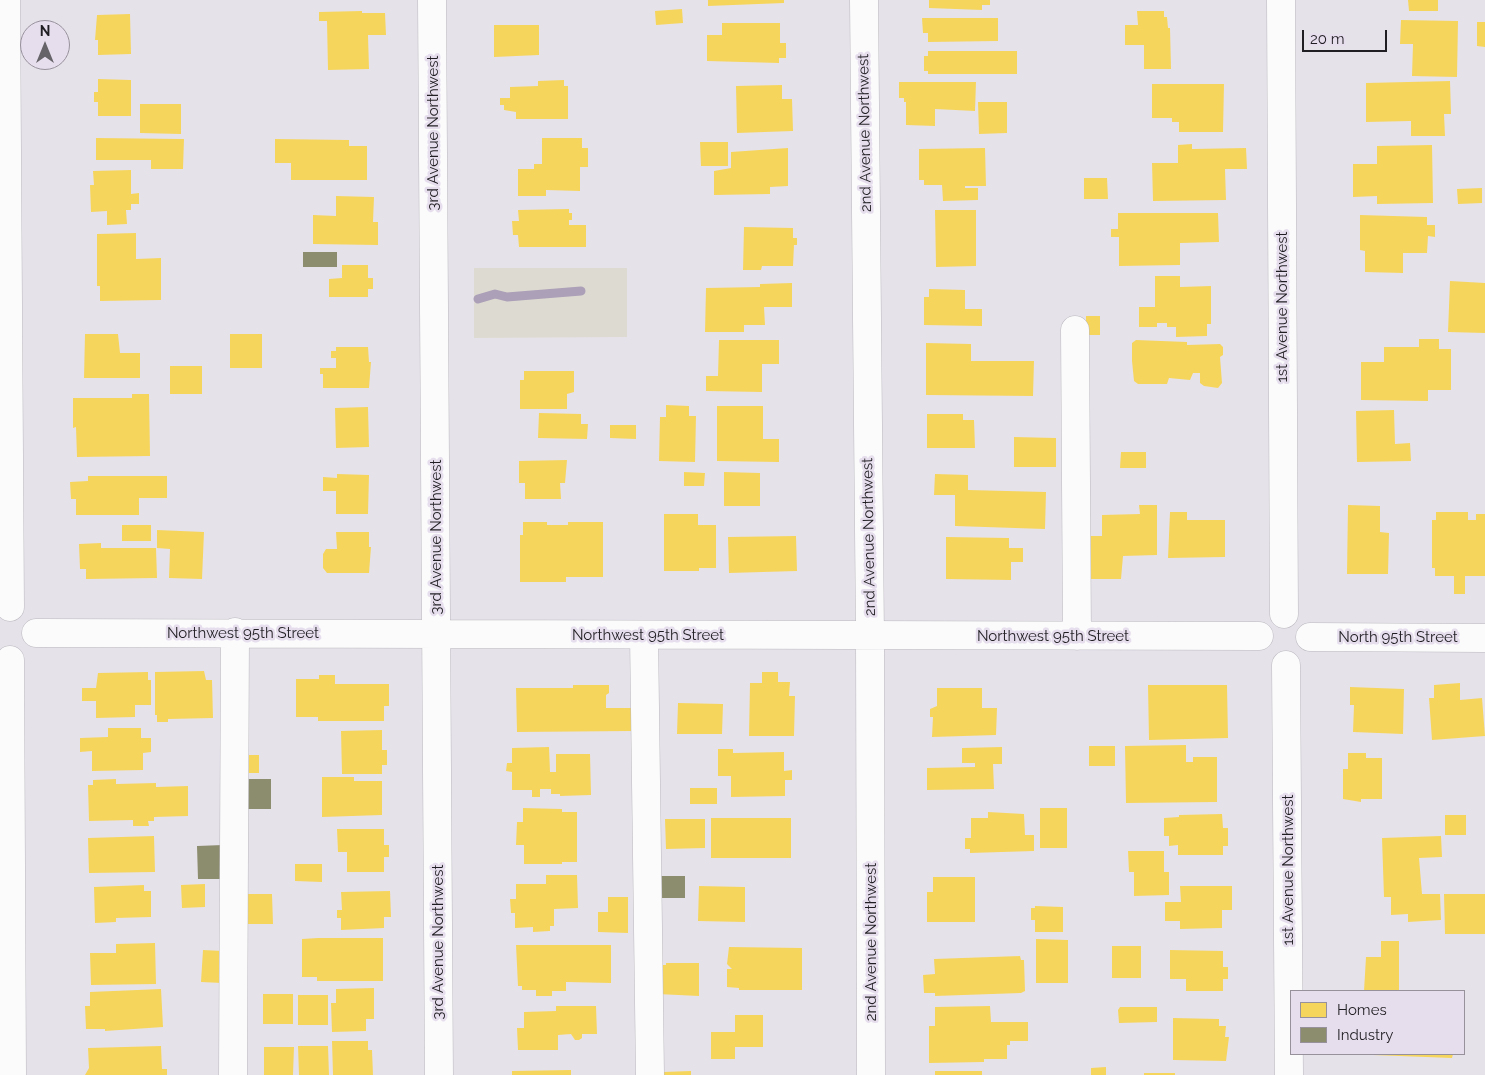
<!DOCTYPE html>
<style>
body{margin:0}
#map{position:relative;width:1485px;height:1075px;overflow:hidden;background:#e6e2ea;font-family:Raleway,sans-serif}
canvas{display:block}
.legend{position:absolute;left:1290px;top:990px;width:175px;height:65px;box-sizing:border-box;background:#e6deed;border:1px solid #97919c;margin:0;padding:6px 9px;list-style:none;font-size:15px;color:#211e23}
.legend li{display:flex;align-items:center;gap:10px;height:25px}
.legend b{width:25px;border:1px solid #97919c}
.north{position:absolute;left:20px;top:20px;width:50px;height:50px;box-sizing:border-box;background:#e6deed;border:1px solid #97919c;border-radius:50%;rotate:0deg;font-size:14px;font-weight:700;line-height:20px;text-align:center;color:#211e23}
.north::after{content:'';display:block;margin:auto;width:18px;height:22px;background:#666369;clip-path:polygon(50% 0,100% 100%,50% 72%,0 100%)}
.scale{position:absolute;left:1302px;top:30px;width:85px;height:22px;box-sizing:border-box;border:2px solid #211e23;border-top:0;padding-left:6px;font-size:15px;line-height:18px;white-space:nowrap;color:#211e23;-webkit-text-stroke:4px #e6deed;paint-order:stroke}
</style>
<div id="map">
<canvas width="1485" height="1075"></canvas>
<ul class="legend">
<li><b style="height:14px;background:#f6d55c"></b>Homes</li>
<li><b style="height:14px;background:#8c8c6e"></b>Industry</li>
</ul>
<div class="north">N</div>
<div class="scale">20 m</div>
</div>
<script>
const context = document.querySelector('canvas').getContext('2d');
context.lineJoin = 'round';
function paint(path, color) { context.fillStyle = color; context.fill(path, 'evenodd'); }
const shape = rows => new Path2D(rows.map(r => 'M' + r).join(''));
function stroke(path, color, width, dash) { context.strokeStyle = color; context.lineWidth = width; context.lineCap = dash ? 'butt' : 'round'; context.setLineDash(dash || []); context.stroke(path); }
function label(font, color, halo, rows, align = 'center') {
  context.font = font + ' Raleway,sans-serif'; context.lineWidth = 5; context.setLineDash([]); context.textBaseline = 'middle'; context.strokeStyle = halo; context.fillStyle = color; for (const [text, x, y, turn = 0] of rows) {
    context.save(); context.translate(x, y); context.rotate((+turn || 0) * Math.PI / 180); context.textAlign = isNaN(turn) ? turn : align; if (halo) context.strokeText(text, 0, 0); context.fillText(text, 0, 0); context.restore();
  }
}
paint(shape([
 [474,268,627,268,627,337,474,338]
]), '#dddbd1');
paint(shape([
 [708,0,784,0,784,3,708,6],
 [929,0,990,0,990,5,982,5,982,10,929,8],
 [1408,0,1438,0,1438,11,1409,11],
 [682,9,683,23,656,25,655,11],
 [362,11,362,13,385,13,386,35,368,35,369,69,328,70,327,21,319,21,319,12],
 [1137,11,1164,11,1164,17,1167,17,1168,28,1170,28,1171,69,1144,69,1144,45,1125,45,1125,25,1138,25],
 [130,14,131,54,98,55,98,40,95,40,97,15],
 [922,18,998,18,998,41,928,42,928,33,923,33],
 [1401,20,1458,21,1457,77,1412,76,1413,44,1400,44],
 [1477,22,1485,22,1485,47,1477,46],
 [722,23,780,23,780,43,786,43,786,58,779,58,779,63,707,61,707,35,722,35],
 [494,25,539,25,539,55,494,57],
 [928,51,1017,51,1017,74,928,74,928,71,924,71,924,56,928,56],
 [98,79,131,80,131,116,98,116,98,102,94,102,94,92,98,92],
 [564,80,564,86,568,86,568,119,516,119,516,112,504,110,504,105,500,105,500,98,510,98,510,87,538,86,538,81],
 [1450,81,1451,114,1444,114,1445,136,1411,136,1411,121,1366,122,1366,83],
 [899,82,976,82,975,111,935,109,935,126,906,125,906,102,904,102,904,98,899,98],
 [1152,84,1224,84,1223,132,1179,132,1179,122,1172,122,1172,118,1152,118],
 [782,85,782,99,792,99,793,131,737,133,736,86],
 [978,102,1007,102,1007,133,979,134],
 [140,104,181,104,181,134,140,133],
 [96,138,184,139,183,169,151,169,151,160,96,160],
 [542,138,582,138,582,148,588,148,588,167,580,167,580,191,546,190,546,196,518,196,518,169,534,169,534,164,542,164],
 [275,139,349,140,349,146,367,146,367,180,291,180,291,163,275,163],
 [700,142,728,142,728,166,701,166],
 [1192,144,1192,149,1246,148,1247,169,1225,169,1226,200,1153,201,1152,163,1178,163,1178,145],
 [1432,145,1433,203,1377,204,1377,196,1353,197,1353,164,1377,164,1377,146],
 [788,148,788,186,770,187,770,194,714,195,714,171,731,168,731,152],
 [985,148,986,186,965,186,965,188,978,188,978,200,943,201,942,185,924,185,924,180,919,180,919,149],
 [131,170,131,194,139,193,139,204,131,204,131,210,126,210,127,224,107,225,107,211,91,212,90,185,94,185,93,171],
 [1084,178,1107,178,1108,199,1084,199],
 [1482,188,1482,203,1458,204,1457,189],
 [336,196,374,197,373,222,378,222,378,245,313,244,313,215,336,216],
 [569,209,569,213,572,213,572,220,569,220,569,225,586,225,586,247,519,247,518,235,513,235,512,221,519,221,518,210],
 [935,210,976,210,976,266,936,267],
 [1118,213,1218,213,1219,242,1180,243,1180,265,1119,266,1119,237,1111,237,1111,229,1118,229],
 [1360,215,1427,217,1427,225,1435,225,1435,237,1428,236,1427,253,1403,253,1403,273,1365,272,1365,251,1360,250],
 [744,227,793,228,793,238,797,238,797,245,794,245,793,266,762,266,761,270,743,270],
 [136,233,136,259,161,258,161,300,100,301,100,286,97,286,97,234],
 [342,265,368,265,368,278,373,278,373,289,368,289,368,297,329,297,329,279,342,278],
 [1155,276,1180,276,1180,287,1211,286,1211,324,1207,324,1207,336,1176,337,1176,327,1167,327,1167,323,1157,323,1157,327,1139,327,1139,307,1155,307],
 [1450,281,1485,283,1485,333,1448,332],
 [792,283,792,307,764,307,765,325,744,325,744,332,705,332,706,288,760,287,760,284],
 [929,289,965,290,965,309,982,309,982,326,924,325,924,297,929,297],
 [1086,316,1100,316,1100,335,1086,335],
 [85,334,118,334,120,353,140,353,140,378,84,378],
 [230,334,262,334,262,368,230,368],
 [1419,339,1439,339,1439,349,1451,349,1451,390,1428,390,1428,401,1361,400,1361,362,1384,362,1384,347,1419,347],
 [719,340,779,340,779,364,762,364,762,392,706,391,706,376,718,376],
 [1136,340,1187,342,1187,345,1220,344,1223,347,1223,355,1220,357,1222,383,1218,388,1204,386,1200,383,1200,373,1193,373,1190,380,1169,378,1167,384,1138,384,1134,381,1132,361,1132,343],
 [926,343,971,344,971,361,1034,361,1033,396,926,395],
 [336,347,368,347,369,362,371,362,369,388,323,388,323,374,320,374,320,368,336,368,336,358,331,358,331,351,336,351],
 [170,366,202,366,202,394,170,394],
 [524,371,574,371,574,392,567,394,567,409,520,409,520,380,524,380],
 [132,394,149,394,150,456,77,457,76,427,73,428,73,398,132,398],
 [666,405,689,406,689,416,696,416,695,462,659,461,660,417,666,417],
 [717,406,763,406,763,439,779,439,779,462,717,461],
 [368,407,369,447,336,448,335,408],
 [1394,410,1395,444,1410,443,1411,461,1357,462,1356,411],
 [539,413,581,414,581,424,588,424,587,439,538,438],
 [927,414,963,414,963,420,974,420,975,448,927,448],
 [610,425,636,425,636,439,610,438],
 [1014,437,1056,438,1056,467,1014,467],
 [1121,452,1146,452,1146,468,1120,468],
 [567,460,565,483,560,483,561,499,525,499,525,483,519,483,519,461],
 [684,472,705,473,704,486,684,486],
 [724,472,760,473,760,506,724,506],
 [337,474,369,475,368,514,336,514,336,491,323,491,323,477,337,478],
 [935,474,968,475,968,490,1046,492,1045,529,955,526,955,495,934,495],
 [88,476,167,476,167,498,139,498,139,515,76,515,76,499,71,499,70,482,88,481],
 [1139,505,1157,505,1157,555,1123,556,1121,579,1087,579,1086,536,1102,536,1102,515,1140,514],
 [1348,505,1380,506,1380,532,1389,533,1388,574,1347,574],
 [1170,512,1187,512,1187,520,1225,520,1225,557,1168,558],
 [1436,512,1468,512,1468,520,1476,520,1476,514,1485,514,1485,576,1465,576,1465,594,1454,594,1454,576,1435,576,1435,568,1432,568,1432,520,1436,520],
 [664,514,698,514,698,525,716,525,716,568,699,568,699,571,664,571],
 [523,522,547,522,547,525,568,525,568,522,603,522,603,577,566,577,566,582,520,582,520,535,523,535],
 [122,525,151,525,151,541,122,541],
 [157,530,204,532,202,579,169,578,170,549,157,548],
 [336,532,369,532,369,547,371,547,369,573,327,573,323,568,323,554,326,549,337,549],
 [796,536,797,571,729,573,728,537],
 [946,537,1009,538,1009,548,1023,548,1023,562,1011,562,1011,580,946,579],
 [101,543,101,548,156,548,157,578,86,579,86,569,80,569,79,544],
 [204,671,206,680,212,680,213,718,168,719,168,722,157,722,157,715,155,715,155,672],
 [148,672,148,680,151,680,151,705,135,705,135,717,96,718,96,701,82,701,82,688,96,688,98,673],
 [762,672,778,672,778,682,790,682,789,696,795,696,794,736,749,736,750,683,762,683],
 [319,675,335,675,335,684,389,684,389,706,384,706,384,721,318,721,318,717,296,717,296,679,319,679],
 [1460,683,1460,700,1482,698,1485,736,1432,740,1429,698,1434,698,1434,685],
 [573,685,609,685,609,693,606,695,606,708,632,708,632,731,517,732,516,688,573,688],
 [1148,685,1227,685,1228,738,1149,740],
 [1350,687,1404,689,1403,734,1353,732,1354,705,1350,705],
 [937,688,982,688,982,708,997,708,996,735,932,737,933,717,930,717,930,709,937,706],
 [678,703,723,704,722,734,677,734],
 [108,728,141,728,141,738,151,738,151,752,143,753,143,770,92,771,92,751,80,752,80,738,108,737],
 [382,730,382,750,387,750,387,765,382,765,382,774,342,774,341,731],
 [1186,745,1186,762,1193,762,1193,757,1217,757,1217,802,1126,803,1125,746],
 [1089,746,1115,746,1115,766,1089,766],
 [549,747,550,772,556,772,556,754,590,754,591,795,560,796,560,794,551,794,551,789,540,789,540,797,532,797,532,790,512,790,512,772,506,771,507,763,512,763,512,748],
 [1002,747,1002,764,993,764,994,789,927,790,927,768,975,767,975,763,962,763,962,748],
 [718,749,733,749,733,753,784,752,784,771,792,770,792,780,785,780,785,796,731,797,731,776,718,776],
 [1348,753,1366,753,1366,758,1382,758,1382,799,1361,799,1361,802,1343,799,1343,769,1348,769],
 [243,755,259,755,259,773,243,773],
 [322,777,354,777,354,781,382,781,382,815,322,817],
 [116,779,116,784,156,783,156,787,188,786,188,816,154,817,154,821,148,821,149,826,133,826,133,820,89,821,88,785,93,785,93,780],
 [690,788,717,788,717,804,690,804],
 [523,808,562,809,562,812,577,812,577,862,562,862,562,864,524,864,524,845,516,845,517,822,523,822],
 [1040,808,1067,808,1067,848,1040,848],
 [988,812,1024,814,1025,835,1034,835,1034,851,970,853,970,849,965,849,965,838,971,838,971,818,988,818],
 [1222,814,1223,828,1228,828,1228,846,1223,846,1223,855,1178,855,1178,845,1169,846,1169,836,1164,836,1164,818,1179,817,1179,815],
 [1445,815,1466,815,1466,835,1445,835],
 [711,818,791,818,791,858,711,858],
 [665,819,705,819,705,848,666,849],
 [337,829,384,829,384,845,389,845,389,857,384,857,384,872,347,872,347,852,338,852],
 [154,836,155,872,89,873,88,838],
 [1441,836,1442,857,1419,858,1422,894,1440,894,1441,920,1408,922,1408,914,1391,915,1391,897,1384,897,1382,838],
 [1128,851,1164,851,1164,872,1169,872,1169,895,1134,896,1134,872,1129,872],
 [295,864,322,864,322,882,295,881],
 [546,875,577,875,578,908,554,909,554,926,550,926,550,931,533,932,533,927,515,928,515,913,511,913,510,899,516,899,516,884,546,884],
 [933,877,975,877,975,922,927,922,927,892,933,892],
 [205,884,205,907,182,908,181,885],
 [144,885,144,891,151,891,151,917,116,918,116,922,95,923,94,887],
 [699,886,745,887,745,922,698,921],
 [1180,886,1232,886,1232,910,1222,910,1222,928,1180,929,1180,921,1165,921,1165,902,1181,902],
 [390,891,391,917,384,917,384,928,341,930,341,918,337,918,337,910,342,910,341,892],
 [244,894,272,894,273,924,245,924],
 [1444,894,1485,894,1485,934,1445,934],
 [608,897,628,897,628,933,598,932,598,912,608,912],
 [1035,906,1063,907,1063,932,1035,932,1035,920,1031,920,1031,908,1035,908],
 [318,938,383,938,383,981,317,981,317,977,302,977,302,939],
 [1036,939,1068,940,1068,983,1036,983],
 [1381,941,1399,941,1399,991,1364,991,1366,957,1381,957],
 [155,943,156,984,91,985,90,953,116,953,116,944],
 [516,945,611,945,611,983,566,982,566,991,552,991,552,996,536,996,536,990,522,990,522,986,518,986],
 [1112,946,1141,946,1141,978,1112,978],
 [729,947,802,948,802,990,739,990,739,988,727,987,727,969,732,969,727,964],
 [203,950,223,951,222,983,201,982],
 [1170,950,1223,951,1223,967,1228,967,1228,979,1223,979,1223,991,1186,991,1186,979,1170,979],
 [1020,956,1021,960,1024,960,1025,991,1021,993,935,996,935,993,924,993,923,975,935,974,934,959],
 [666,963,699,963,699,996,657,994,657,965,666,965],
 [374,988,374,1019,366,1019,366,1031,332,1032,331,1003,336,1003,336,989],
 [161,989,163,1027,105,1031,105,1029,86,1029,85,1006,90,1006,90,992],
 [263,994,293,994,293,1024,263,1024],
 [298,995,328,995,328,1025,298,1025],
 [556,1006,596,1006,597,1034,582,1034,582,1038,579,1040,575,1040,571,1034,558,1035,558,1050,518,1050,517,1028,524,1028,524,1012,556,1011],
 [990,1006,991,1022,1028,1022,1028,1041,1010,1041,1010,1045,1007,1045,1007,1059,984,1059,984,1062,929,1063,929,1026,935,1026,935,1007],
 [1120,1007,1157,1007,1157,1022,1119,1023,1118,1010],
 [735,1015,763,1015,763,1047,735,1047,735,1059,711,1059,711,1032,735,1032],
 [1173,1018,1219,1019,1219,1026,1226,1026,1225,1037,1229,1037,1226,1061,1173,1060],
 [332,1041,368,1041,368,1050,372,1050,373,1075,333,1075],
 [161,1046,162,1069,167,1069,167,1075,85,1075,89,1068,88,1048],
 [298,1046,328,1046,329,1075,299,1075],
 [264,1047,294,1047,293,1075,264,1075],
 [1373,1054,1453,1054,1452,1058,1373,1055],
 [1106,1067,1106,1075,1091,1075,1091,1068],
 [571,1070,571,1075,512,1075,512,1071],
 [691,1071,691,1075,663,1075,663,1072],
 [935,1071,982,1071,982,1075,935,1075],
 [1144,1073,1175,1073,1175,1075,1144,1075]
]), '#f6d55c');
paint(shape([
 [303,252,337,252,337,267,303,267],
 [237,779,271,779,271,809,237,809],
 [223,845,224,879,198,879,197,846],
 [658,876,685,876,685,898,658,898]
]), '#8c8c6e');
stroke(shape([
 [478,299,495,294,507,297,581,291]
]), '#ac9fb8', 9);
const minor = shape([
 [6,0,10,607],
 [432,0,439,1075],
 [864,0,870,636,871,1075],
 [1281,0,1284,614],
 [1075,330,1077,636],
 [36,633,1259,636],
 [644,635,650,1075],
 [1310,637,1485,638],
 [10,660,12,1075],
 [1286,665,1289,1075],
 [233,1075,235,632]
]);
stroke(minor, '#bbb8be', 29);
stroke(minor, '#fbfbfc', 28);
label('15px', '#211e23', '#e6deed', [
 ["3rd Avenue Northwest",433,133,-90],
 ["2nd Avenue Northwest",865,133,-91],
 ["1st Avenue Northwest",1282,307,-90],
 ["3rd Avenue Northwest",436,537,-90],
 ["2nd Avenue Northwest",869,537,-91],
 ["Northwest 95th Street",243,633],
 ["Northwest 95th Street",648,635],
 ["Northwest 95th Street",1053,636],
 ["North 95th Street",1398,637],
 ["1st Avenue Northwest",1288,870,-90],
 ["3rd Avenue Northwest",438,942,-90],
 ["2nd Avenue Northwest",871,942,-90]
]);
</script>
